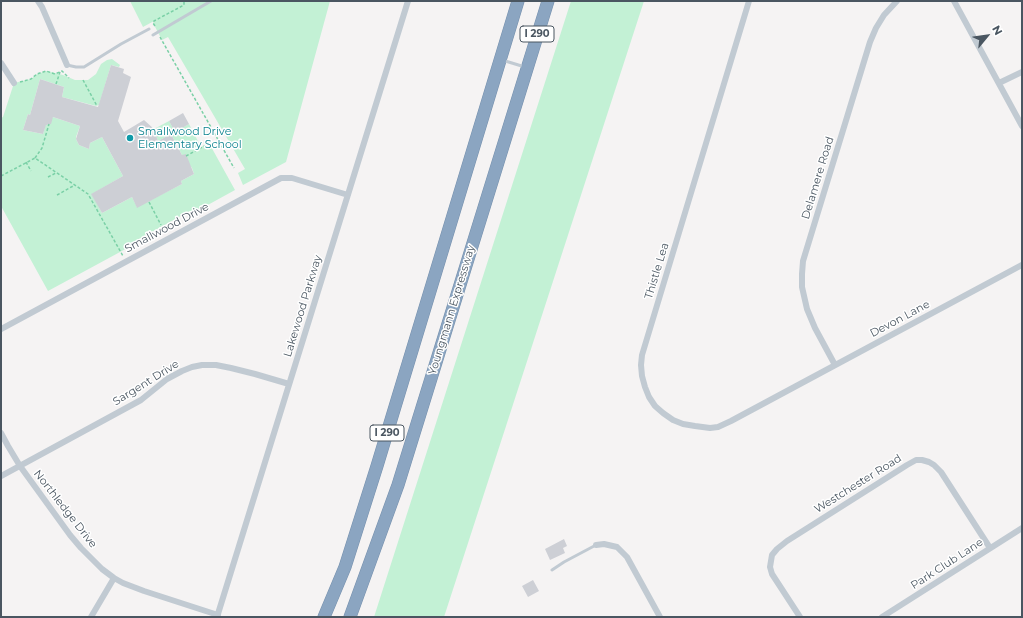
<!DOCTYPE html>
<style>
body{margin:0}
#map{position:relative;width:1023px;height:618px;overflow:hidden;background:#f5f3f3;font-family:Montserrat,sans-serif}
canvas{display:block}
.frame{position:absolute;inset:0;border:2px solid #4a5661;pointer-events:none}
.north{position:absolute;left:967px;top:16px;width:40px;height:40px;-webkit-text-stroke:3px #fff;paint-order:stroke;rotate:61deg;font-size:11px;font-weight:700;line-height:16px;text-align:center;color:#4a5661}
.north::after{content:'';display:block;margin:auto;width:14px;height:18px;background:#4a5661;clip-path:polygon(50% 0,100% 100%,50% 72%,0 100%)}
</style>
<div id="map">
<canvas width="1023" height="618"></canvas>
<div class="frame"></div>
<div class="north">N</div>
</div>
<script>
const context = document.querySelector('canvas').getContext('2d');
context.lineJoin = 'round';
function paint(path, color) { context.fillStyle = color; context.fill(path, 'evenodd'); }
const shape = rows => new Path2D(rows.map(r => 'M' + r).join(''));
function stroke(path, color, width, dash) { context.strokeStyle = color; context.lineWidth = width; context.lineCap = dash ? 'butt' : 'round'; context.setLineDash(dash || []); context.stroke(path); }
function label(font, color, halo, rows, align = 'center') {
  context.font = font + ' Montserrat,sans-serif'; context.lineWidth = 3; context.setLineDash([]); context.textBaseline = 'middle'; context.strokeStyle = halo; context.fillStyle = color; for (const [text, x, y, turn = 0] of rows) {
    context.save(); context.translate(x, y); context.rotate((+turn || 0) * Math.PI / 180); context.textAlign = isNaN(turn) ? turn : align; if (halo) context.strokeText(text, 0, 0); context.fillText(text, 0, 0); context.restore();
  }
}
paint(shape([
 [130,1,330,1,286,162,243,185,238,173,245,169,168,37,162,40,153,23,154,21,143,27],
 [571,1,644,1,444,617,374,617],
 [112,59,120,65,119,67,111,65,99,105,96,106,62,97,64,87,40,79,30,115,28,114,23,130,43,134,46,123,53,117,80,126,76,137,76,139,79,145,89,149,90,143,102,137,123,176,92,194,102,213,132,197,137,207,182,184,181,181,194,174,192,168,182,155,171,134,158,141,154,129,169,121,175,131,189,124,201,147,209,143,235,190,195,212,190,211,168,223,137,240,133,245,48,291,1,206,1,118,3,117,14,83,31,79,37,74,47,71,63,75,75,80,88,80,96,74,101,64,107,60]
]), '#c3f1d5');
paint(shape([
 [111,65,124,69,123,73,131,77,118,121,124,132,144,120,154,129,158,141,171,134,182,155,186,154,194,174,181,181,182,184,137,208,132,197,102,213,91,194,123,176,102,137,90,143,89,149,79,145,76,139,80,126,53,117,51,124,46,125,43,134,23,130,28,114,30,115,40,79,64,87,62,97,98,107],
 [183,113,189,124,175,132,169,121],
 [564,539,567,546,563,548,565,553,550,560,545,549],
 [533,580,539,591,528,597,522,586]
]), '#cdcfd5');
const motorway = shape([
 [324,617,345,567,377,466,518,1],
 [350,617,398,485,548,1]
]);
stroke(motorway, '#7690ad', 13);
stroke(shape([
 [155,26,153,23,154,21,184,5,184,1],
 [160,37,234,168],
 [83,80,97,106],
 [20,82,31,79,37,74,46,71,55,74,62,71,69,78],
 [56,84,60,72],
 [186,156,210,143],
 [35,158,42,148,49,124],
 [26,162,31,171],
 [1,176,35,158,88,194,123,256],
 [48,177,56,173],
 [57,195,75,185],
 [149,202,161,225]
]), '#7ad0a6', 1.5, [3, 2]);
stroke(shape([
 [153,35,211,1],
 [502,60,525,67],
 [67,65,76,67,84,67,121,44,149,29],
 [552,570,564,562,596,545]
]), '#c1cad2', 3);
stroke(shape([
 [38,1,42,7,67,65],
 [749,1,642,355,641,365,642,376,645,387,649,397,655,406,663,413,673,420,683,424,695,426,710,428,718,427,731,421,1022,265],
 [954,1,1022,126],
 [1,63,14,83],
 [999,83,1022,72],
 [1,329,281,178,292,178,348,195],
 [835,365,815,328,807,309,802,287,802,274,803,261,870,42,876,28,884,15,897,1],
 [1,433,8,446,20,466,70,535,81,548,102,569,114,578,123,583,144,591,218,615],
 [1,476,141,400,167,379,182,371,192,367,202,365,216,365,231,368,255,374,289,384],
 [596,545,604,544,617,547,627,557,660,617],
 [91,617,114,578],
 [217,617,408,1],
 [800,617,772,574,770,567,772,555,777,549,787,541,907,465,916,460,922,460,929,462,934,465,941,472,990,548],
 [882,617,1022,528]
]), '#c1cad2', 6);
stroke(motorway, '#8ba5c1', 12);
for (const [x, y, r, color] of [
 [130,138,4,"#0f9aa8"]
]) { const dot = new Path2D(); dot.arc(x, y, r, 0, 2 * Math.PI); context.fillStyle = color; context.fill(dot); stroke(dot, '#fff', 1.5); }
for (const [x, y, w] of [
 [537,34,34],
 [387,433,34]
]) { const box = new Path2D(); box.roundRect(x - w / 2, y - 8, w, 16, 3); context.fillStyle = '#fff'; context.fill(box); stroke(box, '#4a5661', 1); }
label('bold 10px', '#4a5661', null, [
 ["I 290",537,34],
 ["I 290",387,433]
]);
label('11px', '#0d838f', '#fff', [
 ["Smallwood Drive",138,132],
 ["Elementary School",138,145]
], 'left');
label('11px', '#4a5661', '#fff', [
 ["Delamere Road",818,178,-73],
 ["Smallwood Drive",167,228,-28],
 ["Thistle Lea",657,271,-73],
 ["Lakewood Parkway",303,306,-73],
 ["Youngmann Expressway",452,310,-73],
 ["Devon Lane",900,319,-28],
 ["Sargent Drive",146,383,-32],
 ["Westchester Road",858,484,-32],
 ["Northledge Drive",65,509,52],
 ["Park Club Lane",947,564,-33]
]);
</script>
